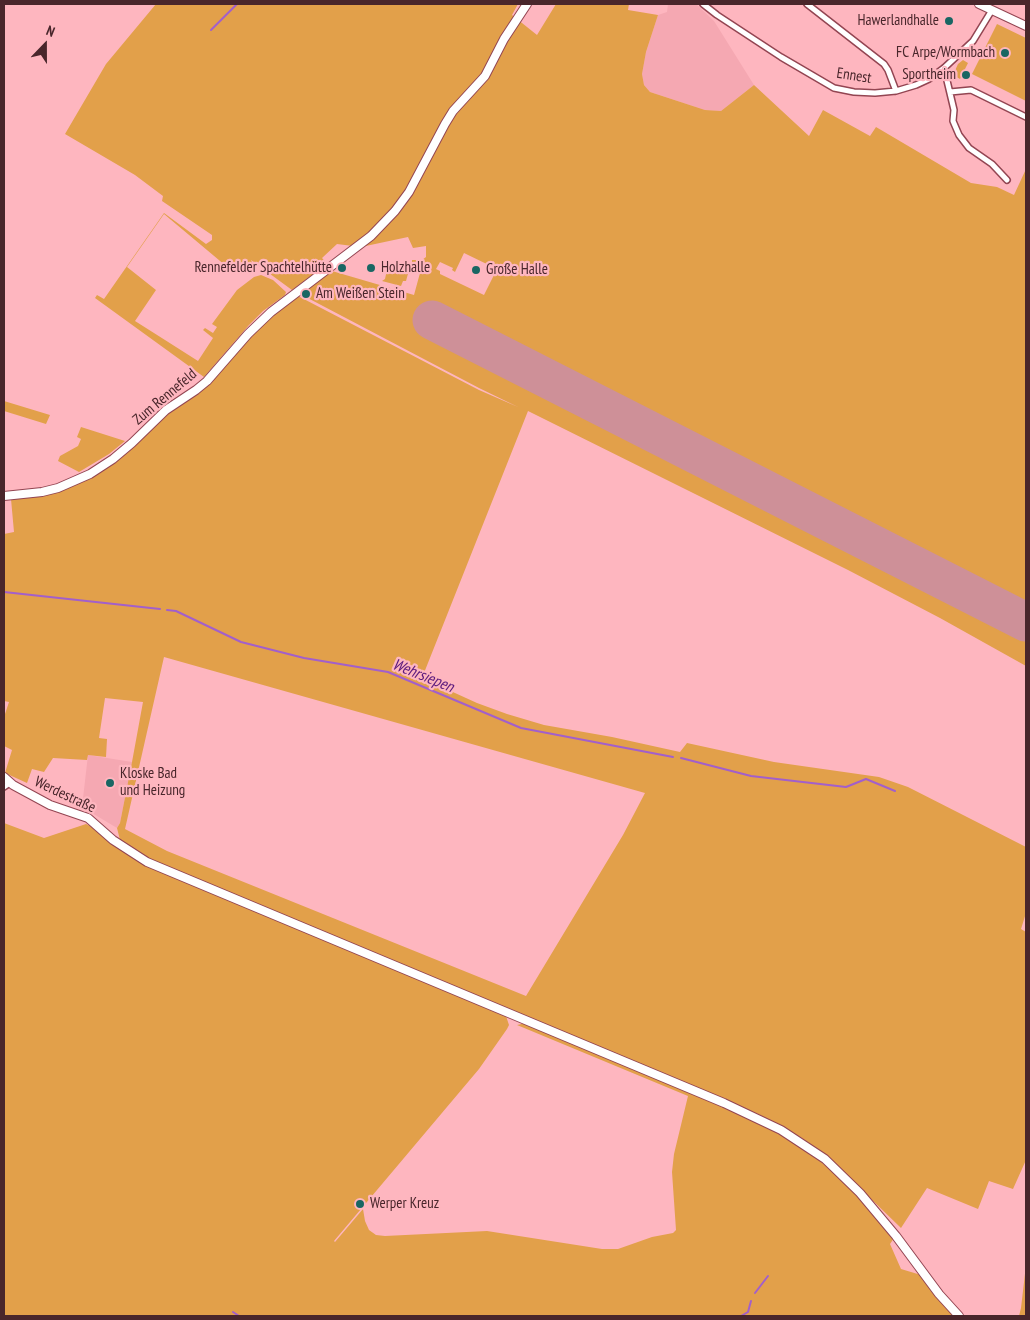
<!DOCTYPE html>
<meta charset="utf-8">
<style>
body{margin:0}
#map{position:relative;width:1030px;height:1320px;overflow:hidden;background:#feb6bf;font-family:"PT Sans Narrow",sans-serif}
canvas{display:block}
.frame{position:absolute;inset:0;border:5px solid #49262b;pointer-events:none}
.north{position:absolute;left:20px;top:20px;width:50px;height:50px;-webkit-text-stroke:4px #feb6bf;paint-order:stroke;rotate:22deg;font-size:14px;font-weight:700;line-height:20px;text-align:center;color:#49262b}
.north::after{content:'';display:block;margin:auto;width:18px;height:22px;background:#49262b;clip-path:polygon(50% 0,100% 100%,50% 72%,0 100%)}
</style>
<div id="map">
<canvas width="1030" height="1320"></canvas>
<div class="frame"></div>
<div class="north">N</div>
</div>
<script>
const context = document.querySelector('canvas').getContext('2d');
context.lineJoin = 'round';
function paint(path, color) { context.fillStyle = color; context.fill(path, 'evenodd'); }
const shape = rows => new Path2D(rows.map(r => 'M' + r).join(''));
function stroke(path, color, width, dash) { context.strokeStyle = color; context.lineWidth = width; context.lineCap = dash ? 'butt' : 'round'; context.setLineDash(dash || []); context.stroke(path); }
function label(font, color, halo, rows, align = 'center') {
  context.font = font + ' "PT Sans Narrow",sans-serif'; context.lineWidth = 4.5; context.setLineDash([]); context.textBaseline = 'middle'; context.strokeStyle = halo; context.fillStyle = color; for (const [text, x, y, turn = 0] of rows) {
    context.save(); context.translate(x, y); context.rotate((+turn || 0) * Math.PI / 180); context.textAlign = isNaN(turn) ? turn : align; if (halo) context.strokeText(text, 0, 0); context.fillText(text, 0, 0); context.restore();
  }
}
paint(shape([
 [668,4,696,4,714,21,754,85,721,111,705,110,650,92,644,85,642,74,646,52,658,15,667,12],
 [88,755,132,762,120,823,117,828,82,807]
]), '#f5a8b2');
paint(shape([
 [156,4,518,4,512,15,537,35,556,4,629,4,628,10,658,15,646,52,642,74,644,85,650,92,705,110,721,111,754,85,809,136,823,110,870,136,876,127,971,183,997,187,1014,195,1026,169,1026,666,940,618,848,570,528,411,422,678,477,703,507,714,544,725,612,737,680,752,687,743,774,762,879,777,908,787,1026,847,1026,913,1021,929,1026,932,1026,1160,1013,1189,989,1181,978,1209,927,1188,901,1228,828,1157,802,1138,758,1114,152,861,120,840,117,828,120,823,132,762,143,702,105,698,99,738,107,739,106,757,88,755,87,760,53,758,44,772,32,769,27,783,5,773,12,750,4,746,4,717,9,702,4,701,4,534,14,532,11,499,60,489,129,449,176,407,260,325,298,296,479,390,518,407,479,388,302,295,303,292,332,271,414,295,420,273,409,270,406,281,403,281,401,286,382,281,385,279,388,265,423,270,424,263,420,265,412,264,412,260,422,260,426,257,426,246,413,248,408,237,361,247,337,244,322,258,327,264,292,290,251,260,253,265,248,272,241,274,232,271,164,214,127,267,156,290,135,321,165,340,198,361,213,338,203,330,205,328,213,333,217,327,212,324,237,290,254,277,261,275,273,280,286,292,285,295,263,311,249,325,204,377,95,298,97,295,104,299,164,213,206,244,212,240,212,235,162,201,163,196,135,175,65,134,106,64],
 [464,253,497,269,484,295,440,274,440,271,436,269,440,262,453,268,452,270,455,272],
 [164,657,645,793,623,835,526,996,167,851,125,829],
 [997,24,1026,38,1026,101,972,74],
 [963,60,968,63,960,79,953,75,958,64],
 [4,401,50,415,46,424,4,411],
 [81,427,125,441,109,454,79,472,58,461,60,456,78,446,81,439,77,437],
 [4,823,44,838,86,824,96,829,136,860,506,1016,509,1025,507,1029,479,1069,334,1241,335,1242,363,1209,365,1221,369,1230,376,1235,385,1236,487,1231,602,1249,618,1249,652,1237,673,1233,676,1230,672,1172,674,1154,688,1096,517,1025,526,1023,738,1112,765,1125,812,1154,858,1194,894,1238,890,1244,901,1269,921,1275,953,1316,4,1316],
 [1026,1265,1026,1316,1019,1316,1021,1308]
]), '#e2a04a');
stroke(shape([
 [211,30,237,4],
 [4,592,160,609],
 [167,610,176,611,241,642,304,658,388,672,521,728,673,757],
 [681,758,751,776,846,787,866,779,895,791],
 [755,1293,768,1276],
 [233,1312,239,1316],
 [741,1316,748,1312,751,1301]
]), '#a25fcb', 2);
stroke(shape([
 [432,320,1026,622]
]), '#ce9098', 39);
const street = shape([
 [703,4,717,15,781,57,834,88,854,92,875,93,896,91,916,85,929,79,944,68,973,41,992,10],
 [807,4,884,64,888,70,896,91],
 [944,68,954,110,953,121,959,135,969,148,992,164,1007,180],
 [950,92,971,90,1026,117],
 [4,787,10,783]
]);
const secondary = shape([
 [979,4,1026,26],
 [4,496,42,492,58,488,90,474,113,459,132,443,166,410,196,390,207,381,248,334,271,312,371,236,395,211,409,192,445,124,453,111,485,76,504,39,527,4],
 [4,777,13,785,50,805,88,818,113,840,147,862,724,1103,781,1130,825,1159,860,1193,896,1236,939,1294,959,1316]
]);
stroke(street, '#934552', 8);
stroke(secondary, '#934552', 10);
stroke(street, '#fff', 5);
stroke(secondary, '#fff', 8);
for (const [x, y, r, color] of [
 [949,21,5,"#196663"],
 [1005,53,5,"#196663"],
 [966,75,5,"#196663"],
 [342,268,5,"#196663"],
 [371,268,5,"#196663"],
 [476,270,5,"#196663"],
 [306,294,5,"#196663"],
 [110,783,5,"#196663"],
 [360,1204,5,"#196663"]
]) { const dot = new Path2D(); dot.arc(x, y, r, 0, 2 * Math.PI); context.fillStyle = color; context.fill(dot); stroke(dot, '#feb6bf', 2); }
label('15px', '#49262b', '#feb6bf', [
 ["Hawerlandhalle",939,21,"right"],
 ["FC Arpe/Wormbach",995,53,"right"],
 ["Sportheim",956,75,"right"],
 ["Rennefelder Spachtelhütte",332,268,"right"],
 ["Holzhalle",381,268],
 ["Große Halle",486,270],
 ["Am Weißen Stein",316,294],
 ["Kloske Bad",120,774],
 ["und Heizung",120,791],
 ["Werper Kreuz",370,1204]
], 'left');
label('15px', '#49262b', '#feb6bf', [
 ["Ennest",854,76,9],
 ["Zum Rennefeld",165,397,-40],
 ["Werdestraße",65,795,25]
]);
label('italic 16px', '#5b197d', '#feb6bf', [
 ["Wehrsiepen",423,676,22]
]);
</script>
